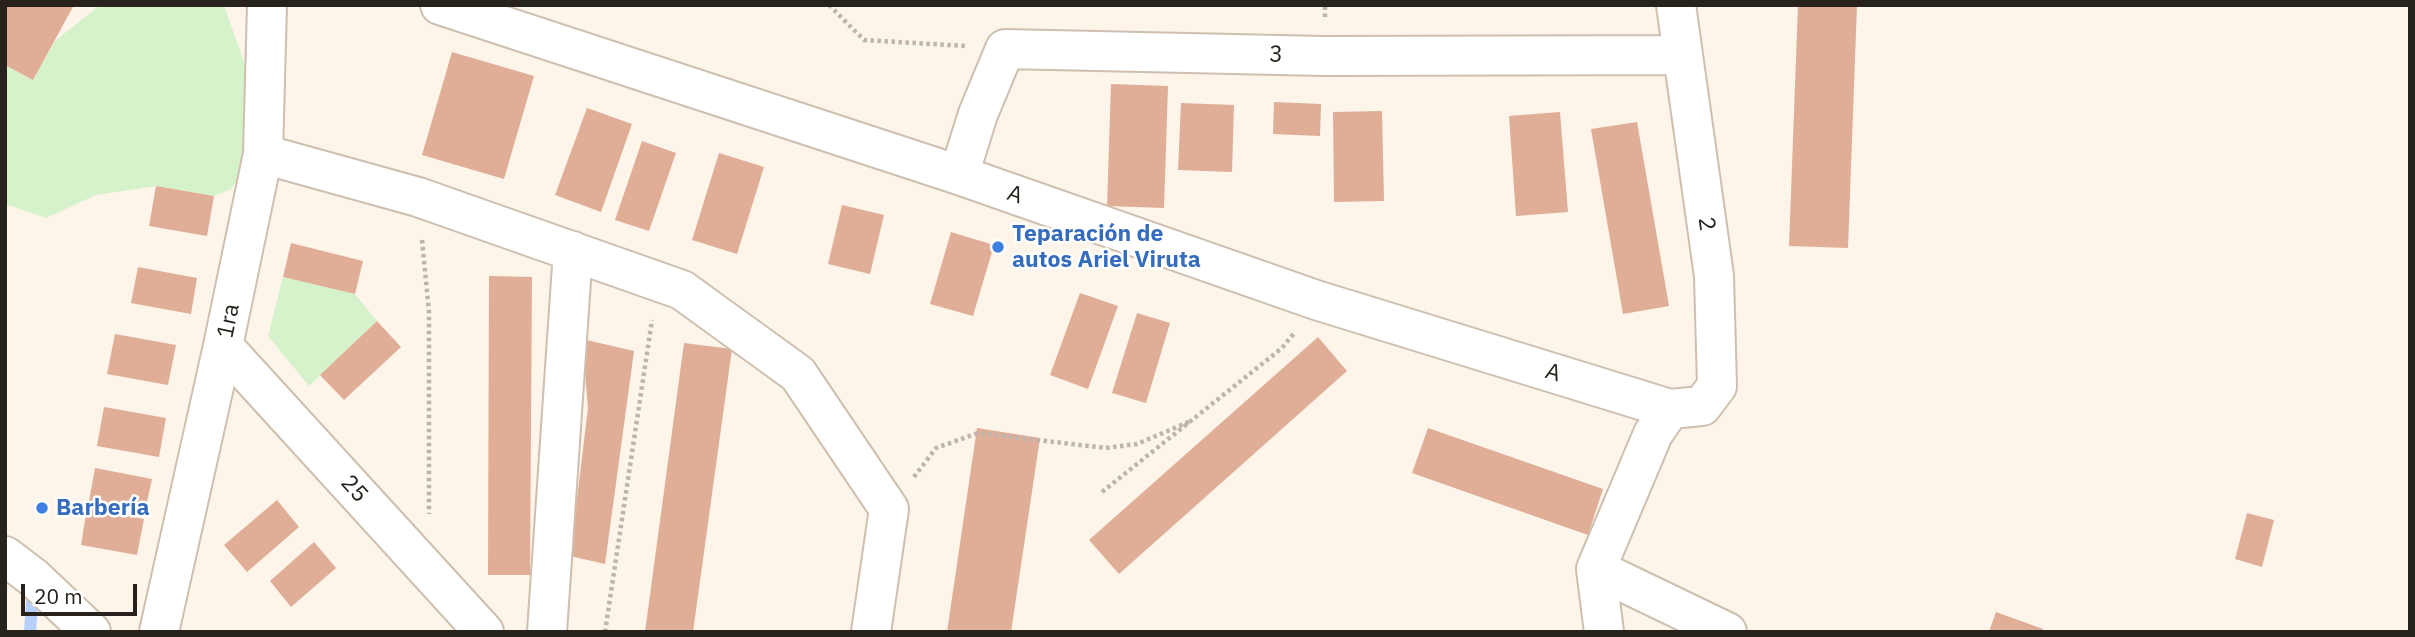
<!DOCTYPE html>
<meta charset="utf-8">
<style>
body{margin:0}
#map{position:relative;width:2415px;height:637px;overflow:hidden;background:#fdf4ea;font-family:"IBM Plex Sans",sans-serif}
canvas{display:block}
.frame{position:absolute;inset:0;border:7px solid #28221c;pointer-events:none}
.scale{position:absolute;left:21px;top:584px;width:116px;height:32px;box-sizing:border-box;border:4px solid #28221c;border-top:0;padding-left:9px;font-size:21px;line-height:24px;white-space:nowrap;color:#28221c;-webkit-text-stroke:5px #fff;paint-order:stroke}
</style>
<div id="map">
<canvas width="2415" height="637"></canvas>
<div class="frame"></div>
<div class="scale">20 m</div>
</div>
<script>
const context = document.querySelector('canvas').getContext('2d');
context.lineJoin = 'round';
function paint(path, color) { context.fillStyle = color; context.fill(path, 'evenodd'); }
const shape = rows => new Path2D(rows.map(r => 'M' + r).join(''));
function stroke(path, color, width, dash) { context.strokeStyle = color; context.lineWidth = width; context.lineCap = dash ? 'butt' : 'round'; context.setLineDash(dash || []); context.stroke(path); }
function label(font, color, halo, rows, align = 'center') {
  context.font = font + ' "IBM Plex Sans",sans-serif'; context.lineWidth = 5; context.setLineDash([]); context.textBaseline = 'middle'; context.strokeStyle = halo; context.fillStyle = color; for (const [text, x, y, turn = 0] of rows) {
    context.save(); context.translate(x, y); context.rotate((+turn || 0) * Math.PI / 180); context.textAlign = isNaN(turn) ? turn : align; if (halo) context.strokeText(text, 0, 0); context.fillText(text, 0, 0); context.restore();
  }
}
paint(shape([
 [100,5,224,5,248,74,247,166,231,189,214,196,156,186,96,195,46,218,5,204,5,65,33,80,55,41],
 [283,277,355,294,377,321,309,386,268,336]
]), '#d5f2ca');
stroke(shape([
 [30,632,33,589]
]), '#b7cffc', 12);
paint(shape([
 [5,5,74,5,33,80,5,65],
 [1798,5,1857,5,1848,248,1789,246],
 [452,52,534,76,504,179,422,155],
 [1111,84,1168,86,1164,208,1107,206],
 [1274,102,1321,104,1320,136,1273,134],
 [1181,103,1234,105,1232,172,1178,170],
 [587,108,632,124,601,212,555,195],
 [1382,111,1384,201,1334,202,1333,112],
 [1560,112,1568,212,1516,216,1509,116],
 [1637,122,1669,306,1623,314,1591,129],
 [642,141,676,153,649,231,615,220],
 [719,153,764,167,737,254,692,240],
 [156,186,214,196,207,236,149,226],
 [842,205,884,215,870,274,828,264],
 [951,232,994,245,973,316,930,304],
 [291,243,363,261,355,294,283,277],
 [138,267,197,278,191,314,131,303],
 [489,276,532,277,530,575,488,575],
 [1080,293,1118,306,1088,389,1050,375],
 [1137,313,1170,323,1146,403,1112,393],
 [377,321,401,347,344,400,320,375],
 [115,334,176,345,168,385,107,374],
 [1318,337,1347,371,1119,574,1089,540],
 [582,339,634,351,605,564,570,556,588,408],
 [684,343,732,349,693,632,645,632],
 [104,407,166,418,159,457,97,446],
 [977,428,1040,438,1011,632,947,632],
 [1428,428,1603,489,1588,535,1412,473],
 [95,468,152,479,145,511,89,501],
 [277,500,299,527,247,572,224,545],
 [87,508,144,519,137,555,81,545],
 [2247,513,2274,520,2262,567,2235,559],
 [314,542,336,568,291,607,270,581],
 [1996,612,2043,629,2042,632,1989,632]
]), '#e0ad97');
const minor = shape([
 [440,5,959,175,1316,300,1670,409,1702,406,1717,386,1714,276,1676,5],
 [263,154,418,197,682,290,798,374,889,509,871,632],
 [959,175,978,114,1005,49,1324,56,1682,55],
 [223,346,484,632],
 [5,556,34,578,91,632],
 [1596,569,1727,632],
 [159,632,223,346,263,154,267,5],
 [547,632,573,251],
 [1604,632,1596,569,1653,434,1670,409]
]);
stroke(minor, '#cebfaf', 42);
stroke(shape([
 [829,5,864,40,966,46],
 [1325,17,1325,5],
 [422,240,429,312,429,514],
 [914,477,936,448,978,433,1106,448,1137,444,1191,421],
 [1102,492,1282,348,1295,332],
 [605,632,652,320]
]), '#bdb5ac', 4.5, [3.5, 3.5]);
stroke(minor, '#fff', 38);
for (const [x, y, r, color] of [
 [998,247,7,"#3f7fe0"],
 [42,508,7,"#3f7fe0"]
]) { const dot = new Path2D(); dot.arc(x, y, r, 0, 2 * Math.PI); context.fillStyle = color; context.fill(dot); stroke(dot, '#fff', 2.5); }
label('23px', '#28221c', '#fff', [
 ["3",1276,55,1],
 ["A",1015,195,19],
 ["2",1706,224,82],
 ["1ra",229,321,-78],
 ["A",1553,373,17],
 ["25",354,489,48]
]);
label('bold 23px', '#366cbe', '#fff', [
 ["Teparación de",1012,234],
 ["autos Ariel Viruta",1012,260],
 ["Barbería",56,508]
], 'left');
</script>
